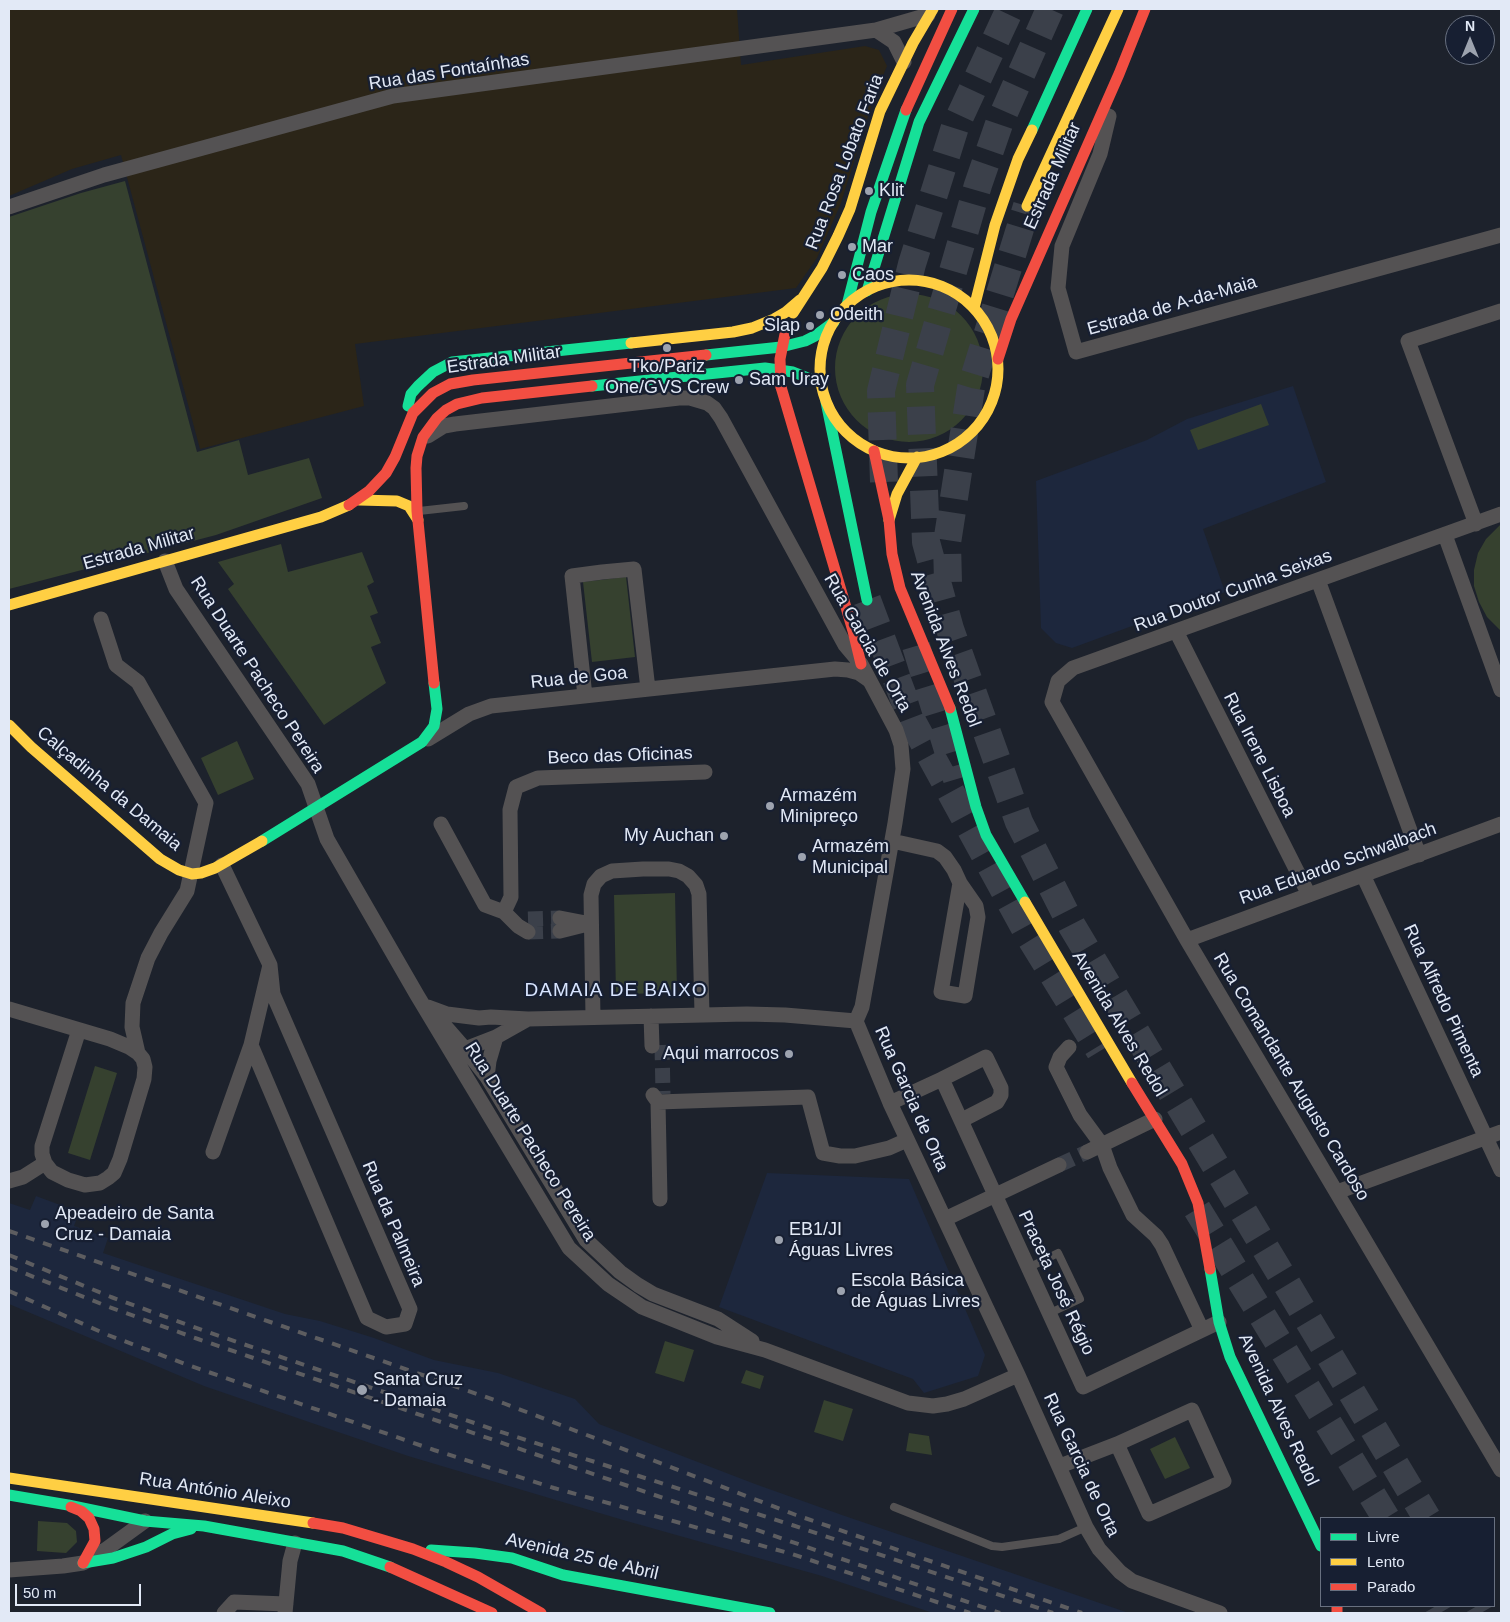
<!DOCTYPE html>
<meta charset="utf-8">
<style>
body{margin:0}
#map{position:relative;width:1510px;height:1622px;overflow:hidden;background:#1d222c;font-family:Arial,sans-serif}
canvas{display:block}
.frame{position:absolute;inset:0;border:10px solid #e2e9f6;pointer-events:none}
.legend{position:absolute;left:1320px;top:1517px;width:175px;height:90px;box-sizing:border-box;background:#171f32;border:1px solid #687080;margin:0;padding:6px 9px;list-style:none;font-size:15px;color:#e2e9f6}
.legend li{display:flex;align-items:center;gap:10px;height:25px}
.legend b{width:25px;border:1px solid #687080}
.north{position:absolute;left:1445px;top:15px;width:50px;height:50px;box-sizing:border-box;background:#171f32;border:1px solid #687080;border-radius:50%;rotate:0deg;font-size:14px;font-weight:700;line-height:20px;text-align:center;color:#e2e9f6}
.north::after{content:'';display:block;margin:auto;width:18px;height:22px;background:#9da3af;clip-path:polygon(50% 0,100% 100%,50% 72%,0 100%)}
.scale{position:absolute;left:15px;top:1584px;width:126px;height:22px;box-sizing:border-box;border:2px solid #e2e9f6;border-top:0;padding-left:6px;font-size:15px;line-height:18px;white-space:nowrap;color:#e2e9f6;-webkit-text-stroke:4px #171f32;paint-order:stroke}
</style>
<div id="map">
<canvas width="1510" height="1622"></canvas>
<div class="frame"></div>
<ul class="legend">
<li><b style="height:6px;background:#16e098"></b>Livre</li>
<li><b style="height:6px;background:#ffcf43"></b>Lento</li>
<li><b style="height:6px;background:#f24e42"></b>Parado</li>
</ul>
<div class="north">N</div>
<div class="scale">50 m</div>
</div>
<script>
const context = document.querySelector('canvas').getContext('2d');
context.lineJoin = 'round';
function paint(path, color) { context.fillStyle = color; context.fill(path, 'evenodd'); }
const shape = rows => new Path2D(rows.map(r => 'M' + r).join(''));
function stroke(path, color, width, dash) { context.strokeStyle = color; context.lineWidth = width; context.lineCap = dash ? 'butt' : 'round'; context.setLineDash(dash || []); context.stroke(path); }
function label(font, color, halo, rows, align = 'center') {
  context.font = font + ' Arial,sans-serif'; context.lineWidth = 4.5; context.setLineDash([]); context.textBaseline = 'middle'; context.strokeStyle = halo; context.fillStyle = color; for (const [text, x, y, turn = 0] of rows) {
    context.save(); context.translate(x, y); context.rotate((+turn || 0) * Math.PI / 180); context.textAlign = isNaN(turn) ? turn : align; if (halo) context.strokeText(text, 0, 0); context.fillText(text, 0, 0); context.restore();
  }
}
paint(shape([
 [9,9,737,9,741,65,865,46,879,50,887,66,874,97,841,203,817,258,796,288,355,344,364,406,200,449,121,155,72,169,9,196]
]), '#2b2518');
paint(shape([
 [1293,386,1326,482,1203,529,1225,592,1072,648,1056,643,1041,628,1036,481,1147,440,1187,419],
 [767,1173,909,1179,985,1355,978,1376,924,1393,913,1379,719,1307],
 [36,1196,79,1212,74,1226,108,1238,103,1253,285,1314,320,1321,374,1338,434,1360,498,1373,575,1399,599,1424,755,1484,842,1515,1129,1613,933,1613,822,1576,623,1520,408,1456,204,1386,9,1304,9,1203,30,1210]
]), '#1d273d');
paint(shape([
 [125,181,197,452,239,440,248,475,309,458,322,498,216,535,9,589,9,217,81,193],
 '835 368a74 74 0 1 1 148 0a74 74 0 1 1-148 0Z',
 [1261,404,1269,425,1198,450,1190,430],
 [1501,524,1501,631,1487,617,1479,602,1474,586,1474,570,1478,553,1486,539],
 [281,544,288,572,362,552,374,582,367,586,378,613,370,616,381,643,371,647,386,683,324,725,228,589,234,584,218,562],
 [626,577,635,657,592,662,583,582],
 [237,741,254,779,218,795,201,758],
 [675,893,677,993,616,994,614,895],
 [95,1066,117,1073,90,1160,68,1153],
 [665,1341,694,1350,684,1382,655,1373],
 [746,1370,764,1376,760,1389,741,1383],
 [824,1400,853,1409,843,1441,814,1432],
 [909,1433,929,1436,932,1455,906,1451],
 [1175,1437,1190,1468,1165,1479,1150,1449],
 [38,1521,67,1523,76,1531,77,1542,66,1553,37,1551]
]), '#36412f');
stroke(shape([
 [528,919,560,918],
 [528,932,560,931],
 [662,1045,663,1094],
 [1059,1165,1087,1152]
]), '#3b404a', 15, [15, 8]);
stroke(shape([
 [1050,9,999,124,978,185,920,385,926,542,950,629,1019,822,1072,926,1427,1518],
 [884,482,881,391,912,264,955,127,1010,9],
 [948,582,947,543,971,388,1027,206],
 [867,600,913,723,1027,932,1100,1051],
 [916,646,957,779],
 [1197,1209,1386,1518],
 [1436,1606,1440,1613],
 [1477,1606,1481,1613]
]), '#3b404a', 28, [28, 14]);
stroke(shape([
 [419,511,464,506],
 [1028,1268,1058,1253,1080,1299,1050,1313],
 [894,1507,992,1546,1002,1547,1059,1539,1086,1527]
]), '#545253', 8);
stroke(shape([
 [876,30,894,42,904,62],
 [1109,116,1100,154,1062,246,1058,288,1076,352,1501,235],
 [9,207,104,175,393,96,876,30,928,15],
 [428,436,444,426,455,424,679,398,690,398,707,403,714,408,721,418,845,645,861,664,896,730,901,745,903,769,895,823,862,1007,856,1021,890,1103,1018,1375,1086,1527,1099,1549,1120,1572,1132,1581,1220,1613],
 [1501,514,1073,668,1058,681,1052,702,1187,940,1501,1470],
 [1476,524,1408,341,1501,311],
 [1445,535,1501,690],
 [165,561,176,589,308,784,327,839,417,995,569,1248,608,1284,642,1307,717,1337,765,1350,908,1403,933,1406,947,1404,964,1399,1018,1375],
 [1318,580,1419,855],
 [1176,631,1309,895],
 [585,696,572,576,602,572,634,569,648,689],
 [428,739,469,714,491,706,835,669,848,670,859,673,869,680],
 [441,824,485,905,504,912],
 [892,841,937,851,945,857,954,870,960,883,941,992,965,996,978,917,976,906,960,883],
 [222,865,270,965,251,1045,367,1318,386,1327,405,1324,410,1309,273,994,270,965],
 [1363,875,1501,1170],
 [560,918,591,924],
 [560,931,584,925],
 [528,932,518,926,504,912,511,897,510,810,516,787,538,778,705,772],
 [1187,940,1501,824],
 [428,1007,447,1014,479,1018,491,1017,528,1019,747,1014,785,1015,856,1021],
 [9,1009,110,1039,129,1047,138,1053],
 [651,1016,652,1046],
 [593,1017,591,895,594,884,601,876,612,871,643,869,669,869,679,871,688,876,696,885,699,894,702,1014],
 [444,1025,465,1049,487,1077,586,1240,620,1272,638,1285,653,1294,718,1319,752,1341],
 [79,1030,42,1146,42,1154,45,1163,52,1172,68,1180,85,1185,100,1183,108,1178,114,1173,120,1159,144,1079,145,1067,143,1059,138,1053,132,1027,133,1003,148,958,161,933,187,891,206,803,138,682,116,665,101,619],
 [1069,1047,1060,1057,1056,1067,1080,1115,1102,1145,1110,1168,1133,1215,1156,1236,1162,1245,1202,1330],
 [457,1049,465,1049,496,1037,528,1019],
 [487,1077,489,1061,496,1037],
 [653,1095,658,1102,660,1199],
 [658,1102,808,1097,823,1153,840,1156,855,1156,889,1148,907,1140],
 [890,1103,942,1079],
 [962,1120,997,1102,1001,1095,1001,1088,986,1057,942,1079,1083,1387,1219,1322],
 [213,1152,251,1045],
 [1087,1152,1155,1119],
 [9,1181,23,1177,45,1163],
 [1337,1192,1501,1132],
 [945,1219,1059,1165],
 [1060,1466,1117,1444,1192,1410,1224,1481,1149,1514,1117,1444],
 [9,1570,63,1566,83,1563,105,1550,145,1521],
 [224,1613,234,1602,286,1604],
 [285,1613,290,1561,295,1543]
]), '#545253', 15);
stroke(shape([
 [1032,130,1087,9],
 [867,291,919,122,974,9],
 [847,305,871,212,906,110],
 [706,355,781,347,805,341,815,336,834,322],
 [592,386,765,368,793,372,821,383],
 [826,402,867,600],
 [408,406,411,394,418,386,433,372,452,362,631,343],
 [950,708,976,807,986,835,1025,902],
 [262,841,422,742,434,726,437,709,434,683],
 [1210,1269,1219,1322,1230,1357,1321,1546],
 [9,1495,68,1505,145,1521,204,1526,343,1551,390,1567],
 [431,1550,475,1553,512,1558,563,1575,770,1613],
 [83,1563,113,1558,146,1547,172,1534,191,1529]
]), '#16e098', 11);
stroke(shape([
 [1027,206,1118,9],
 '820 369a89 89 0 1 1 178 0a89 89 0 1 1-178 0Z',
 [974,308,995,225,1018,159,1032,130],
 [793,313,822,268,838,236,850,209,880,111,913,43,933,9],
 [631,343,733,332,752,328,774,319,786,312,800,300],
 [359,500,397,501,409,506,418,520],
 [889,520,897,494,917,457],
 [9,605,321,517,349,505],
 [9,725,31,747,160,859,179,870,192,874,201,873,215,868,262,841],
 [1025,902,1132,1083],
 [9,1478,313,1523]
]), '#ffcf43', 11);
stroke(shape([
 [906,110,952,9],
 [998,359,1011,319,1119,74,1145,9],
 [781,387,853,631,861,664],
 [874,451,889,520,892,554,900,588,950,708],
 [349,505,369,491,386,473,395,457,413,413,433,393,450,384,473,380,706,355],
 [434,683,417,511,416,468,417,456,423,437,437,418,446,410,457,404,482,398,592,386],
 [1132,1083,1182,1164,1198,1203,1210,1269],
 [71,1507,81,1511,89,1518,94,1529,95,1541,83,1563],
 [313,1523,343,1528,413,1549,446,1562,478,1577,541,1613],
 [390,1567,492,1613],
 [1337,1606,1337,1613]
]), '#f24e42', 11);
stroke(shape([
 [9,1231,503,1403,796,1515,1082,1613],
 [9,1255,111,1297,202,1330,495,1430,792,1525,1053,1613],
 [9,1267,109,1307,198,1339,1000,1613],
 [9,1291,108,1335,188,1365,434,1450,554,1488,792,1554,970,1613]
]), '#5d5d60', 4, [9, 9]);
stroke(shape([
 [781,387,780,359,785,334]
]), '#f24e42', 11);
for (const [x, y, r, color] of [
 [869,191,5,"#9da3af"],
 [852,247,5,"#9da3af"],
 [842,275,5,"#9da3af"],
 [820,315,5,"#9da3af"],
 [810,326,5,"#9da3af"],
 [667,348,5,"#9da3af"],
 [739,380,5,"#9da3af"],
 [770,806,5,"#9da3af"],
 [724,836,5,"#9da3af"],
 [802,857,5,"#9da3af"],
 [789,1054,5,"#9da3af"],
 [45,1224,5,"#9da3af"],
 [779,1240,5,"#9da3af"],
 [841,1291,5,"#9da3af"],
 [362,1390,6,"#9da3af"]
]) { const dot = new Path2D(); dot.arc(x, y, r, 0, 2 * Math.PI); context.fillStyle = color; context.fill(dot); stroke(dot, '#171f32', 2); }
label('18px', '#e2e9f6', '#171f32', [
 ["Rua das Fontaínhas",449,72,-9],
 ["Rua Rosa Lobato Faria",845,162,-69],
 ["Estrada Militar",1053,176,-66],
 ["Estrada de A-da-Maia",1172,306,-16],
 ["Estrada Militar",504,360,-8],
 ["Estrada Militar",139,549,-16],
 ["Rua Doutor Cunha Seixas",1233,591,-20],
 ["Rua Garcia de Orta",867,643,60],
 ["Avenida Alves Redol",945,649,69],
 ["Rua Duarte Pacheco Pereira",257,675,57],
 ["Rua de Goa",579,678,-6],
 ["Rua Irene Lisboa",1259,755,63],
 ["Beco das Oficinas",620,756,-2],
 ["Calçadinha da Damaia",109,789,40],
 ["Rua Eduardo Schwalbach",1338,864,-20],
 ["Rua Alfredo Pimenta",1443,1001,65],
 ["Avenida Alves Redol",1119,1024,59],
 ["Rua Comandante Augusto Cardoso",1291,1077,59],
 ["Rua Garcia de Orta",911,1099,66],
 ["Rua Duarte Pacheco Pereira",530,1142,58],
 ["Rua da Palmeira",393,1224,67],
 ["Praceta José Régio",1056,1283,65],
 ["Avenida Alves Redol",1278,1410,65],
 ["Rua Garcia de Orta",1081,1465,65],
 ["Rua António Aleixo",215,1491,9],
 ["Avenida 25 de Abril",582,1557,13]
]);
label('18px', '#e2e9f6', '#171f32', [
 ["Klit",879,191],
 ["Mar",862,247],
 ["Caos",852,275],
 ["Odeith",830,315],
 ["Slap",800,326,"right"],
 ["Tko/Pariz",667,367,"center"],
 ["One/GVS Crew",667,388,"center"],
 ["Sam Uray",749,380],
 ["Armazém",780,796],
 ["Minipreço",780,817],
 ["My Auchan",714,836,"right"],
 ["Armazém",812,847],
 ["Municipal",812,868],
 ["Aqui marrocos",779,1054,"right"],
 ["Apeadeiro de Santa",55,1214],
 ["Cruz - Damaia",55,1235],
 ["EB1/JI",789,1230],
 ["Águas Livres",789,1251],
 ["Escola Básica",851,1281],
 ["de Águas Livres",851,1302],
 ["Santa Cruz",373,1380],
 ["- Damaia",373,1401]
], 'left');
context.letterSpacing = '1px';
label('19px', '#d8e5ff', '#171f32', [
 ["DAMAIA DE BAIXO",616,991]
]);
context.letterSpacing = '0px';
</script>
